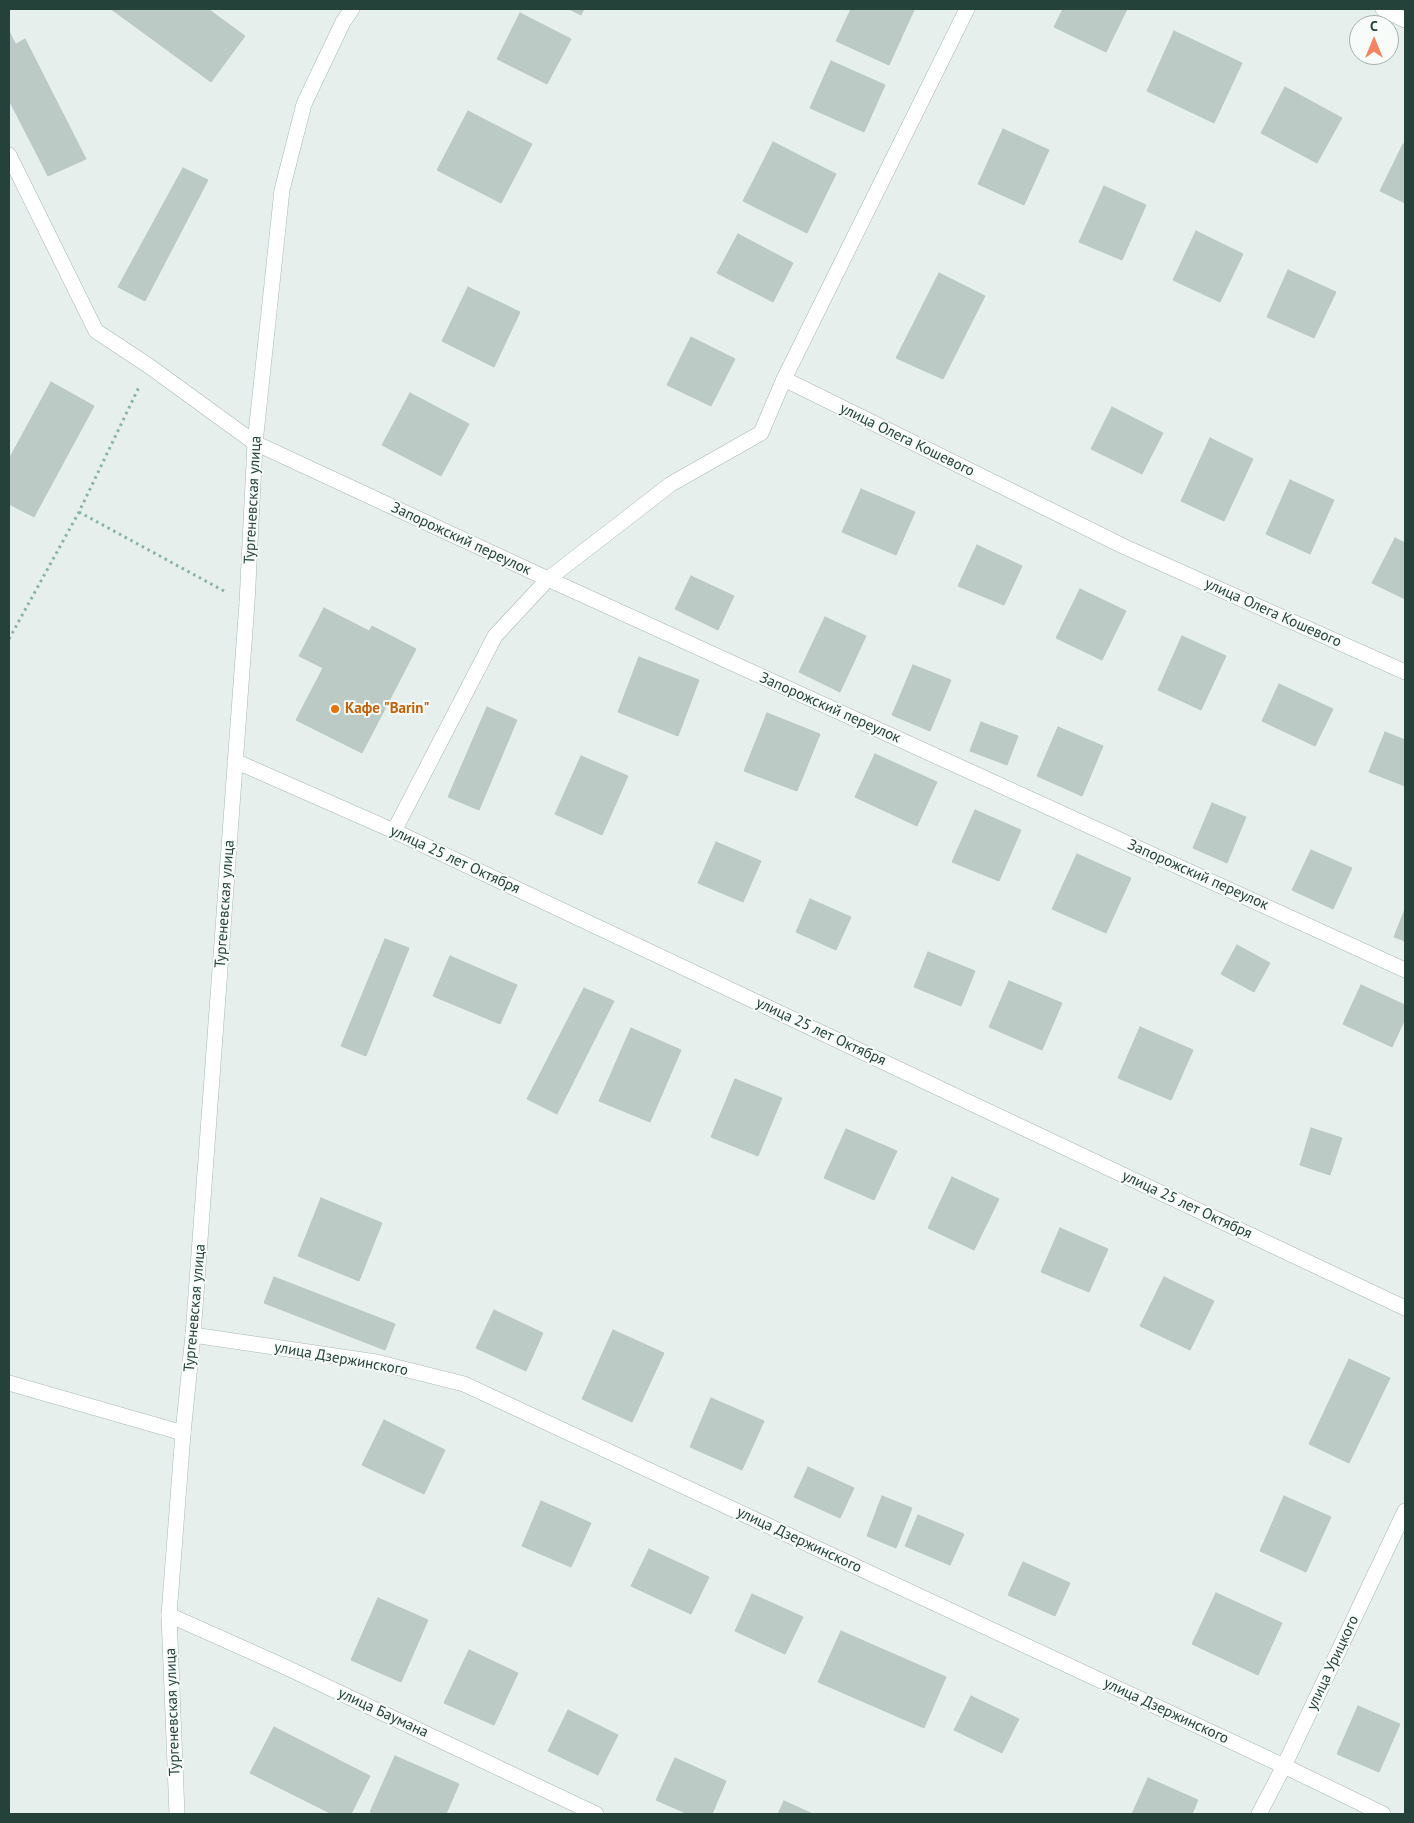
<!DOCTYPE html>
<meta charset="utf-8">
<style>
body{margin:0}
#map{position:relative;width:1414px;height:1823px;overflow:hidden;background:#e6efeb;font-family:"PT Sans",sans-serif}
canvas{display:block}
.frame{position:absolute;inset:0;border:10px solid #24423a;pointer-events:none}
.north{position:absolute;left:1349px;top:15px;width:50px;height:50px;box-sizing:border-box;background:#f7fbf9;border:1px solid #a3b1ad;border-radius:50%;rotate:0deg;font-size:14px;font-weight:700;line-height:20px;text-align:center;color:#24423a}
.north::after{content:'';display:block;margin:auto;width:18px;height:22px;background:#f4845f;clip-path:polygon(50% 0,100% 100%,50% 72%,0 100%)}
</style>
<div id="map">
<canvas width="1414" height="1823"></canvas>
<div class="frame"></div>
<div class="north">С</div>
</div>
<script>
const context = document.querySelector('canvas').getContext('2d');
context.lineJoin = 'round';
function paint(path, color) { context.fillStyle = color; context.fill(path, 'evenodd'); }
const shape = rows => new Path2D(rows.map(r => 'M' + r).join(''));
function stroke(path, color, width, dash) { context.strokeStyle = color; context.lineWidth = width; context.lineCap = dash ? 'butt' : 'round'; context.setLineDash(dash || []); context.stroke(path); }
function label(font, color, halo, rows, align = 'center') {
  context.font = font + ' "PT Sans",sans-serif'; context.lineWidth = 4; context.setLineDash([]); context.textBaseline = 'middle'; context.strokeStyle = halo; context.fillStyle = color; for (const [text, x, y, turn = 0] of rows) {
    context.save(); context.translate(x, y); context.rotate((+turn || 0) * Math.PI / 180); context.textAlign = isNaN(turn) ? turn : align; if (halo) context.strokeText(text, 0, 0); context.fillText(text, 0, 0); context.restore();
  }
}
const building = shape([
 [111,9,208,9,245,36,211,82,111,9],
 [569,9,584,9,581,15,569,9],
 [851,9,910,9,914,10,889,65,836,41,851,9],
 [1063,9,1127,9,1106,52,1054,27,1063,9],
 [520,13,571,39,547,84,497,59,520,13],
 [9,31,16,45,9,48,9,31],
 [1174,31,1242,63,1214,123,1147,91,1174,31],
 [25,39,86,159,48,176,9,100,9,48,25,39],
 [831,61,885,85,864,132,810,108,831,61],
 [1285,87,1342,118,1317,163,1261,133,1285,87],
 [468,111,532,144,501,203,437,170,468,111],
 [1003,129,1049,150,1024,205,978,184,1003,129],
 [773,142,836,174,807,233,743,201,773,142],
 [1403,144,1405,145,1405,203,1380,191,1403,144],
 [183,168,208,180,145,301,118,287,183,168],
 [1104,186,1146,205,1122,260,1079,242,1104,186],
 [1196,231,1243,254,1220,302,1173,280,1196,231],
 [738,234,793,263,773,302,717,273,738,234],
 [1288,270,1336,292,1314,338,1267,317,1288,270],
 [939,273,985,296,943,379,896,358,939,273],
 [468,287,520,312,494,367,442,341,468,287],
 [691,337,735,359,711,406,667,385,691,337],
 [51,382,94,406,34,517,9,504,9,459,51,382],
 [410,393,469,424,441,476,382,445,410,393],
 [1112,407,1163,433,1142,474,1091,449,1112,407],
 [1210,438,1253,459,1224,521,1181,501,1210,438],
 [1290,480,1334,500,1310,554,1266,534,1290,480],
 [861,489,915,512,896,555,842,532,861,489],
 [1395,538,1405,543,1405,599,1372,583,1395,538],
 [977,545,1022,566,1004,605,958,586,977,545],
 [691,576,734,596,718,630,675,609,691,576],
 [1080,589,1126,611,1102,660,1056,638,1080,589],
 [324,608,369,631,372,626,416,649,362,753,296,720,323,668,299,656,324,608],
 [825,617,866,636,840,692,799,672,825,617],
 [1182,636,1226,656,1201,710,1158,690,1182,636],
 [639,657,699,680,678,736,618,712,639,657],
 [913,665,951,680,930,731,892,715,913,665],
 [1279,684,1333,709,1315,746,1262,721,1279,684],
 [487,707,517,720,479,810,448,797,487,707],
 [767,713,820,734,797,791,744,771,767,713],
 [981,722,1018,736,1007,765,970,751,981,722],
 [1058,727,1103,746,1082,796,1037,776,1058,727],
 [1385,732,1405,740,1405,786,1369,772,1385,732],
 [875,754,937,782,917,826,855,797,875,754],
 [581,756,628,776,602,835,555,814,581,756],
 [1212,803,1246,817,1227,863,1193,848,1212,803],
 [975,810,1021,830,999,881,952,862,975,810],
 [716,842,761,861,743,902,698,883,716,842],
 [1311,850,1352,868,1333,909,1292,890,1311,850],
 [1077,854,1131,878,1106,933,1052,909,1077,854],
 [810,899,851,917,836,950,796,932,810,899],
 [1405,909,1405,941,1394,937,1405,909],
 [385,939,409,948,366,1056,341,1046,385,939],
 [1237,945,1270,963,1254,992,1221,974,1237,945],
 [928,952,975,971,961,1006,914,987,928,952],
 [450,956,517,985,500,1024,433,996,450,956],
 [1009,981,1062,1003,1042,1050,989,1027,1009,981],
 [1361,985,1405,1005,1405,1019,1392,1047,1343,1024,1361,985],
 [584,988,614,1001,557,1114,527,1099,584,988],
 [1140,1027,1193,1050,1171,1100,1118,1078,1140,1027],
 [631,1028,681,1050,650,1122,599,1101,631,1028],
 [735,1079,782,1098,758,1156,711,1137,735,1079],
 [1311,1128,1342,1138,1330,1175,1300,1165,1311,1128],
 [846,1129,897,1151,874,1200,824,1178,846,1129],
 [952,1177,999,1199,974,1250,928,1228,952,1177],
 [321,1198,382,1223,359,1281,298,1256,321,1198],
 [1060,1228,1108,1249,1089,1292,1041,1272,1060,1228],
 [274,1277,395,1324,385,1350,264,1303,274,1277],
 [1164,1277,1214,1301,1190,1350,1140,1326,1164,1277],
 [494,1310,543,1333,526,1371,476,1348,494,1310],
 [613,1330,664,1353,632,1422,582,1399,613,1330],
 [1349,1359,1390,1378,1349,1463,1309,1444,1349,1359],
 [711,1398,764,1421,742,1470,690,1447,711,1398],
 [384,1420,445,1450,424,1494,362,1465,384,1420],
 [808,1467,854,1488,840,1518,794,1497,808,1467],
 [882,1496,912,1508,896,1548,867,1536,882,1496],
 [1284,1496,1331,1517,1306,1572,1260,1551,1284,1496],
 [541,1501,591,1523,571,1567,522,1546,541,1501],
 [918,1515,964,1534,950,1565,905,1546,918,1515],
 [649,1549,709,1577,691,1614,631,1586,649,1549],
 [1023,1562,1070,1583,1055,1616,1008,1595,1023,1562],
 [1216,1593,1282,1623,1258,1675,1192,1644,1216,1593],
 [752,1594,803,1617,785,1654,735,1631,752,1594],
 [378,1598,428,1620,401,1682,351,1660,378,1598],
 [841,1631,946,1677,924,1728,818,1682,841,1631],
 [469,1650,518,1673,494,1725,444,1703,469,1650],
 [971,1696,1019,1719,1002,1753,954,1730,971,1696],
 [1358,1706,1400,1724,1379,1772,1337,1754,1358,1706],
 [568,1710,618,1735,598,1775,548,1751,568,1710],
 [274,1727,370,1776,351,1814,332,1814,250,1773,274,1727],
 [395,1756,459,1784,446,1814,376,1814,370,1812,395,1756],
 [675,1758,726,1781,712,1814,688,1814,656,1800,675,1758],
 [1148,1778,1198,1800,1192,1814,1132,1814,1148,1778],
 [784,1801,813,1814,778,1814,784,1801]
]);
paint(building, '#bbcac4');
stroke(building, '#b8c9c2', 1);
const lane = shape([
 [9,155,96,331,149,366,255,443],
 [394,831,495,636,548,579,671,484,761,433,784,379]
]);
const street = shape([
 [967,9,784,379,1125,547,1405,672],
 [255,443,548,579,1405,970],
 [235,761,394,831,1405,1308],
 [193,1335,376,1362,464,1384,1284,1766,1383,1814],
 [9,1383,183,1433],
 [169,1615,281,1665,596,1814],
 [1259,1814,1284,1766,1405,1511]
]);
const secondary = shape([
 [1383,9,1405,20],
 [177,1814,169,1615,183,1433,193,1335,247,603,255,443,282,190,304,104,343,22,352,9]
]);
stroke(lane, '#a8b8b2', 16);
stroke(street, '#a8b8b2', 16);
stroke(secondary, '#a4bbb3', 16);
stroke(shape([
 [79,512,224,591],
 [9,639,79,512,139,387]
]), '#86b3a5', 3, [2.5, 4]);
stroke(lane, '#fff', 15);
stroke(street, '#fff', 15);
stroke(secondary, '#fff', 15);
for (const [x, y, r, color] of [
 [335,709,5,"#e8710a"]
]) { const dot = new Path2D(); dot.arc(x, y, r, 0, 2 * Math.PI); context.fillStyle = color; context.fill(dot); stroke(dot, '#f7fbf9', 2); }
label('15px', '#24423a', '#f7fbf9', [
 ["улица Олега Кошевого",907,440,26],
 ["Тургеневская улица",253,500,-87],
 ["Запорожский переулок",461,539,25],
 ["улица Олега Кошевого",1273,613,24],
 ["Запорожский переулок",830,708,24],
 ["улица 25 лет Октября",455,860,25],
 ["Запорожский переулок",1198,875,24],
 ["Тургеневская улица",225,904,-86],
 ["улица 25 лет Октября",821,1032,25],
 ["улица 25 лет Октября",1187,1205,25],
 ["Тургеневская улица",195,1308,-85],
 ["улица Дзержинского",341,1359,10],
 ["улица Дзержинского",799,1540,25],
 ["улица Урицкого",1333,1663,-65],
 ["улица Дзержинского",1166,1711,25],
 ["Тургеневская улица",173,1712,-92],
 ["улица Баумана",383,1713,25]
]);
label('bold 15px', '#c56008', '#f7fbf9', [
 ["Кафе \"Barin\"",345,709]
], 'left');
</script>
